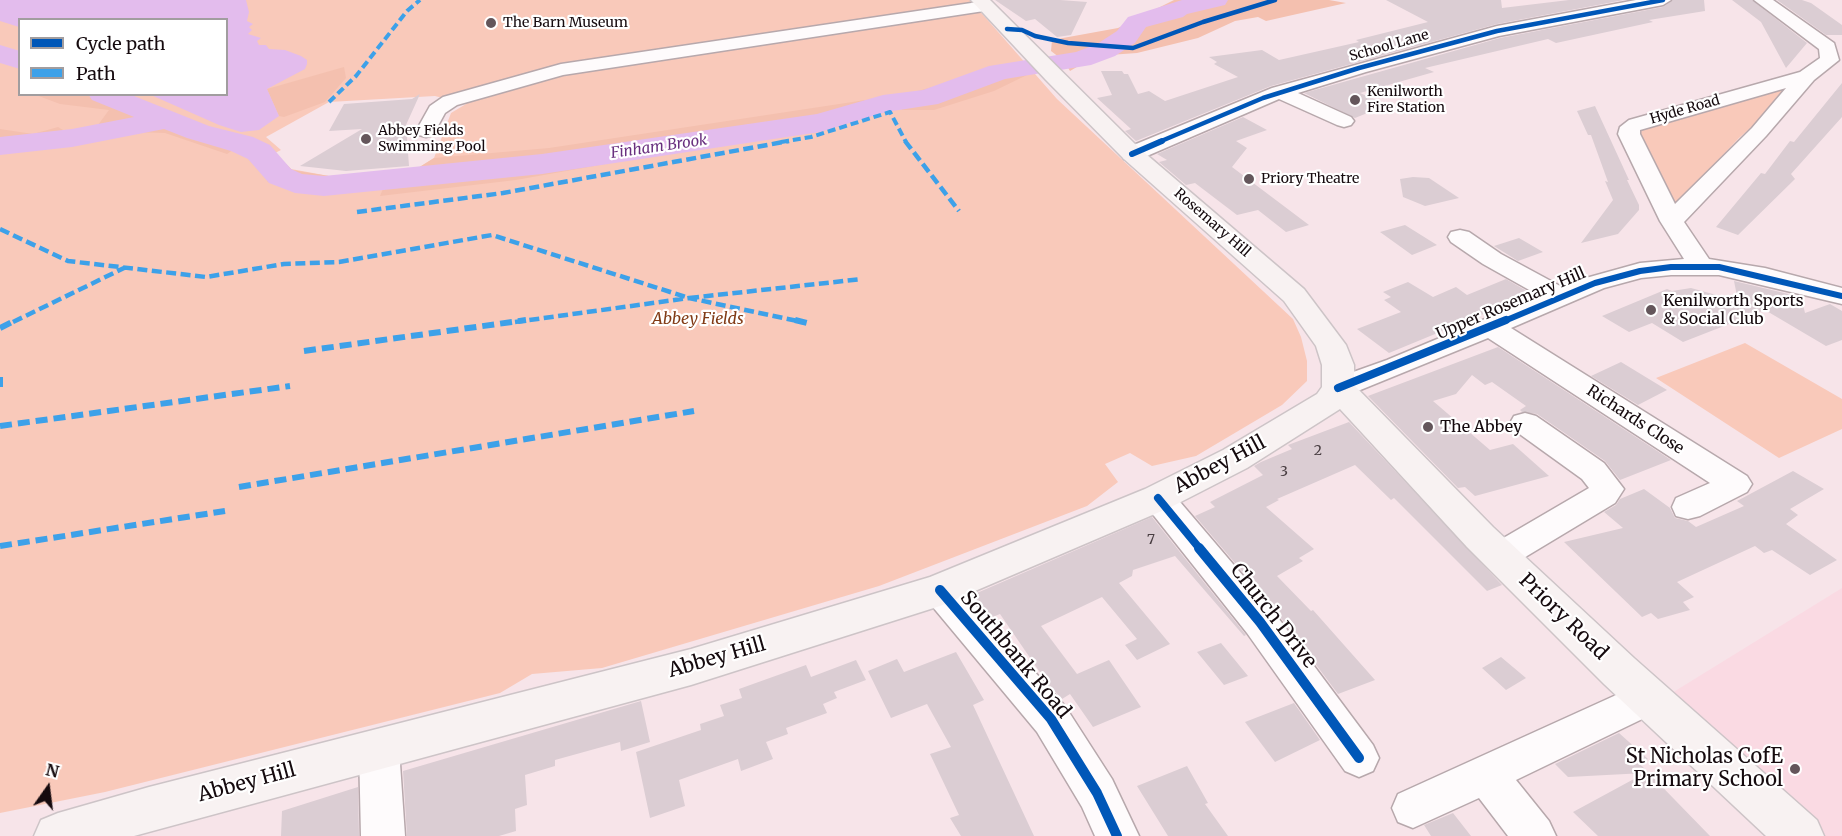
<!DOCTYPE html>
<style>
body{margin:0}
#map{position:relative;width:1842px;height:836px;overflow:hidden;background:#f7e4e9;font-family:Merriweather,serif}
canvas{display:block}
.legend{position:absolute;left:18px;top:18px;width:210px;height:78px;box-sizing:border-box;background:#fff;border:2px solid #a19d9f;margin:0;padding:8px 10px;list-style:none;font-size:18px;color:#150a0e}
.legend li{display:flex;align-items:center;gap:12px;height:30px}
.legend b{width:30px;border:2px solid #a19d9f}
.north{position:absolute;left:18px;top:758px;width:60px;height:60px;-webkit-text-stroke:4px #fff;paint-order:stroke;rotate:14deg;font-size:16px;font-weight:700;line-height:24px;text-align:center;color:#150a0e}
.north::after{content:'';display:block;margin:auto;width:21px;height:27px;background:#150a0e;clip-path:polygon(50% 0,100% 100%,50% 72%,0 100%)}
</style>
<div id="map">
<canvas width="1842" height="836"></canvas>
<ul class="legend">
<li><b style="height:8px;background:#0057b8"></b>Cycle path</li>
<li><b style="height:8px;background:#3da1e9"></b>Path</li>
</ul>
<div class="north">N</div>
</div>
<script>
const context = document.querySelector('canvas').getContext('2d');
context.lineJoin = 'round';
function paint(path, color) { context.fillStyle = color; context.fill(path, 'evenodd'); }
const shape = rows => new Path2D(rows.map(r => 'M' + r).join(''));
function stroke(path, color, width, dash) { context.strokeStyle = color; context.lineWidth = width; context.lineCap = dash ? 'butt' : 'round'; context.setLineDash(dash || []); context.stroke(path); }
function label(font, color, halo, rows, align = 'center') {
  context.font = font + ' Merriweather,serif'; context.lineWidth = 4.5; context.setLineDash([]); context.textBaseline = 'middle'; context.strokeStyle = halo; context.fillStyle = color; for (const [text, x, y, turn = 0] of rows) {
    context.save(); context.translate(x, y); context.rotate((+turn || 0) * Math.PI / 180); context.textAlign = isNaN(turn) ? turn : align; if (halo) context.strokeText(text, 0, 0); context.fillText(text, 0, 0); context.restore();
  }
}
paint(shape([
 [1842,588,1842,836,1823,836,1667,696]
]), '#fadae3');
paint(shape([
 [0,0,970,0,1057,99,1293,319,1301,337,1307,361,1307,381,1282,405,1196,456,1152,466,1130,453,1105,464,1118,482,1087,506,879,586,602,668,532,674,500,693,105,792,0,813],
 [20,20,226,20,226,94,20,94],
 [435,96,466,104,451,113,434,158,418,168,368,175,329,176,291,169,275,153,281,150,266,137,329,102],
 [1790,86,1761,119,1739,138,1673,208,1637,131],
 [1745,343,1842,399,1842,429,1779,458,1656,378]
]), '#f9c9ba');
paint(shape([
 [1174,0,1329,0,1346,3,1266,21,1258,17,1235,21,1198,38,1137,53,1109,55,1087,61,1070,71,1064,61,1051,51,1052,40,1118,28],
 [1017,64,1027,75,994,91,934,110,902,110,892,98],
 [344,67,346,78,325,102,284,117,279,116,267,89],
 [36,95,117,95,207,130,247,140,227,154,165,133,132,132,87,140,109,110,60,104],
 [872,99,876,112,802,134,700,147,516,180,380,196,390,172,418,168,434,158,549,148],
 [58,127,68,133,59,142,0,151,0,129,33,134],
 [273,151,292,170,329,176,368,175,361,188,299,192,268,182,256,160,247,155]
]), '#f4c0af');
paint(shape([
 [0,0,246,0,249,12,247,21,253,24,249,27,252,30,248,34,261,38,257,41,259,45,266,45,269,49,285,50,301,56,307,60,307,64,305,69,267,89,279,116,259,130,241,132,219,125,151,95,226,94,226,20,20,20,19,27,0,21]
]), '#e3bced');
paint(shape([
 [1182,0,1228,0,1225,5,1187,14,1183,17,1146,27,1135,43,1115,56,1091,65,1005,79,938,104,886,112,820,132,542,174,324,196,295,193,269,183,248,159,231,151,187,138,164,129,72,147,0,155,0,137,72,129,134,117,92,100,88,94,129,94,209,126,253,137,270,145,291,169,302,174,324,176,542,154,817,114,883,95,923,90,989,66,1076,52,1097,44,1117,31,1128,17,1182,0],
 [0,45,20,51,20,69,0,63,0,45]
]), '#e3bced');
paint(shape([
 [995,0,1060,0,1087,2,1071,35,1057,37,1035,19,1026,21],
 [1386,0,1501,0,1502,8,1569,0,1624,0,1497,24,1271,86,1136,141,1125,131,1131,129,1097,98,1112,95,1101,71,1122,71,1124,74,1128,74,1138,94,1149,91,1165,101,1238,77,1214,64,1217,62,1209,57,1262,50,1279,60,1359,42,1356,40,1428,22],
 [1673,0,1704,0,1705,11,1649,20,1653,22,1556,43,1548,39,1425,68,1434,72,1360,93,1387,105,1355,118,1304,93,1500,38,1663,7],
 [1732,0,1752,0,1807,43,1786,68,1761,22],
 [1777,0,1802,0,1811,3,1842,25,1842,35,1826,35],
 [1842,83,1842,117,1791,174,1795,179,1738,235,1716,227,1761,173,1765,174,1790,141,1794,142],
 [420,94,406,125,409,166,346,171,300,166,362,129,329,131,344,104,412,99],
 [1595,106,1629,180,1627,180,1639,205,1639,210,1618,234,1581,243,1613,200,1605,181,1608,182,1591,135,1588,135,1577,111],
 [1243,117,1267,130,1236,141,1247,148,1232,167,1309,225,1286,232,1258,210,1237,215,1195,183,1186,185,1159,162,1167,160,1157,154],
 [1413,177,1429,178,1459,198,1425,206,1403,197,1400,179],
 [1405,225,1437,245,1412,255,1380,232],
 [1519,238,1543,252,1518,261,1494,246],
 [1506,279,1532,294,1389,353,1357,329,1401,312,1384,300,1391,297,1383,292,1408,282,1433,297,1456,287,1467,295],
 [1734,281,1801,297,1805,313,1830,304,1842,311,1842,340,1826,346,1765,310,1683,342,1652,323,1629,332,1602,316,1667,289,1672,291,1691,288,1738,301],
 [1498,347,1671,460,1620,480,1605,461,1537,414,1522,412,1520,410,1526,406,1492,382,1485,385,1472,375,1456,394,1433,401,1490,450,1513,444,1549,476,1475,496,1465,487,1458,488,1368,396],
 [1621,362,1667,390,1638,405,1591,376],
 [1349,422,1502,585,1487,591,1394,498,1391,500,1355,465,1277,499,1279,500,1266,507,1314,549,1299,558,1303,561,1277,576,1311,611,1313,610,1375,680,1338,694,1275,610,1195,516,1215,507,1210,502,1263,475,1254,466,1261,462,1292,449,1288,445],
 [1793,471,1824,489,1790,509,1798,515,1786,524,1837,560,1810,575,1772,550,1764,553,1755,546,1677,582,1694,597,1683,602,1690,610,1658,619,1651,613,1642,617,1564,542,1623,528,1604,512,1616,505,1620,499,1644,489,1670,508,1675,518,1688,521,1696,527,1744,506,1737,501],
 [1152,517,1246,635,1244,636,1175,556,1133,570,1132,576,1119,583,1170,644,1137,660,1125,645,1137,639,1102,597,1041,626,1077,674,1109,660,1141,707,1093,727,1070,694,1062,699,1048,684,1000,614,990,618,970,596],
 [1221,643,1248,676,1224,685,1197,652],
 [956,652,984,700,973,705,1034,836,961,836,950,818,959,815,930,754,951,747,927,704,891,718,868,671,897,659,904,672],
 [1501,657,1526,678,1506,690,1482,668],
 [856,660,866,680,834,692,837,698,823,704,827,713,786,728,788,734,766,742,773,759,741,771,738,759,679,780,685,806,650,818,636,752,701,730,700,724,724,716,720,705,742,698,739,689,806,665,811,677],
 [641,701,650,742,621,751,620,742,555,760,555,766,525,775,527,805,515,809,516,831,499,836,407,836,403,771],
 [1294,703,1320,740,1275,762,1245,722],
 [1619,733,1648,759,1640,764,1710,836,1598,836,1573,812,1645,773,1568,777,1555,764],
 [1187,766,1208,803,1205,804,1228,836,1168,836,1137,786],
 [358,787,359,836,281,836,282,811],
 [1453,813,1471,836,1431,836,1424,825]
]), '#dbcdd3');
const minor = shape([
 [1636,0,1671,0,1663,5,1499,36,1366,72,1298,93,1351,117,1354,121,1351,125,1344,127,1337,125,1279,99,1140,159,1132,161,1124,159,1121,154,1124,149,1272,88,1497,26,1636,0],
 [1754,0,1773,0,1834,43,1839,60,1814,80,1766,136,1684,222,1709,259,1765,268,1842,288,1842,304,1719,275,1671,275,1641,278,1604,288,1511,328,1747,476,1752,484,1747,492,1700,516,1688,519,1676,516,1672,507,1676,498,1710,483,1488,338,1348,395,1338,398,1328,395,1323,388,1328,381,1387,360,1540,296,1483,264,1451,242,1448,237,1451,232,1460,230,1469,232,1501,254,1562,287,1586,278,1640,263,1684,259,1660,221,1618,134,1620,127,1629,120,1800,72,1820,58,1819,49,1754,0],
 [1786,88,1752,128,1675,204,1640,134,1640,130,1786,88],
 [978,2,984,3,987,7,984,11,563,75,457,105,445,113,433,135,426,137,419,135,416,131,430,106,443,97,561,64,978,2],
 [1525,413,1536,416,1604,463,1624,489,1615,503,1512,565,1500,569,1488,565,1483,556,1488,547,1589,488,1582,479,1514,430,1510,423,1514,416,1525,413],
 [1158,486,1169,489,1273,611,1373,745,1379,758,1373,771,1359,777,1345,771,1247,633,1147,507,1142,498,1147,489,1158,486],
 [940,576,953,580,1065,706,1112,779,1139,836,1095,836,1082,807,1037,732,927,600,922,590,927,580,940,576],
 [1647,681,1661,686,1666,698,1661,710,1516,780,1549,821,1556,836,1508,836,1479,798,1413,828,1398,822,1392,808,1398,794,1647,681],
 [379,730,393,736,399,749,405,836,361,836,359,749,365,736,379,730]
]);
const major = shape([
 [971,0,990,0,1140,149,1304,289,1346,345,1354,365,1354,385,1493,527,1634,658,1817,820,1824,836,1766,836,1604,684,1467,547,1340,409,1247,468,1171,507,940,606,691,685,134,836,34,836,41,820,58,813,149,787,691,649,930,577,1145,489,1223,450,1317,394,1322,387,1322,365,1316,346,1284,301,1124,159,1046,80,971,0]
]);
stroke(minor, '#b7a8ac', 3);
stroke(major, '#cdc4c7', 3);
paint(minor, '#fefbfc');
paint(major, '#f8f2f2');
stroke(shape([
 [329,102,356,76,407,11,420,0],
 [781,142,811,137,890,112,906,142]
]), '#3da1e9', 4, [8, 4]);
stroke(shape([
 [905,141,959,211],
 [357,212,503,193,789,141],
 [0,229,68,261,206,277,284,264,339,262,492,235,689,298,862,279],
 [13,322,124,268],
 [515,322,689,298,802,322]
]), '#3da1e9', 4.5, [10, 4.5]);
stroke(shape([
 [795,320,807,323],
 [0,328,16,320],
 [304,351,526,320],
 [0,377,0,387],
 [0,426,290,386],
 [239,487,694,411],
 [0,546,225,511]
]), '#3da1e9', 6, [12, 6]);
stroke(shape([
 [1007,29,1022,30,1035,36,1068,43,1133,48,1203,22,1275,0],
 [1159,142,1263,98,1359,68,1497,31,1663,0]
]), '#0057b8', 4.5);
stroke(shape([
 [1132,154,1162,141],
 [1502,322,1595,283,1640,271,1671,267,1719,267,1842,296]
]), '#0057b8', 6);
stroke(shape([
 [1338,388,1506,320],
 [1158,498,1200,549]
]), '#0057b8', 8);
stroke(shape([
 [1199,548,1260,622,1359,758],
 [940,590,1051,719,1097,793,1117,836]
]), '#0057b8', 10);
for (const [x, y, r, color] of [
 [491,23,6,"#64565b"],
 [1355,100,6,"#64565b"],
 [366,139,6,"#64565b"],
 [1249,179,6,"#64565b"],
 [1651,310,6,"#64565b"],
 [1428,427,6,"#64565b"],
 [1795,769,6,"#64565b"]
]) { const dot = new Path2D(); dot.arc(x, y, r, 0, 2 * Math.PI); context.fillStyle = color; context.fill(dot); stroke(dot, '#fff', 2); }
label('14px', '#150a0e', '#fff', [
 ["The Barn Museum",503,23],
 ["Kenilworth",1367,92],
 ["Fire Station",1367,108],
 ["Abbey Fields",378,131],
 ["Swimming Pool",378,147],
 ["Priory Theatre",1261,179]
], 'left');
label('14px', '#150a0e', '#fff', [
 ["School Lane",1389,46,-16],
 ["Hyde Road",1685,110,-16],
 ["Rosemary Hill",1212,223,41]
]);
label('14px', '#483d41', null, [
 ["2",1318,451],
 ["3",1284,472],
 ["7",1151,540]
]);
label('italic 15px', '#69307f', '#fff', [
 ["Finham Brook",659,147,-8]
]);
label('16px', '#150a0e', '#fff', [
 ["Kenilworth Sports",1663,301],
 ["& Social Club",1663,319],
 ["The Abbey",1440,427]
], 'left');
label('16px', '#150a0e', '#fff', [
 ["Upper Rosemary Hill",1511,304,-23],
 ["Richards Close",1635,420,33]
]);
label('italic 16px', '#813a15', '#fff', [
 ["Abbey Fields",698,319]
]);
label('20px', '#150a0e', '#fff', [
 ["Abbey Hill",1220,465,-28],
 ["Church Drive",1273,616,52],
 ["Priory Road",1563,617,44],
 ["Southbank Road",1015,655,50],
 ["Abbey Hill",717,658,-16],
 ["Abbey Hill",247,783,-15]
]);
label('20px', '#150a0e', '#fff', [
 ["St Nicholas CofE",1783,757],
 ["Primary School",1783,780]
], 'right');
</script>
